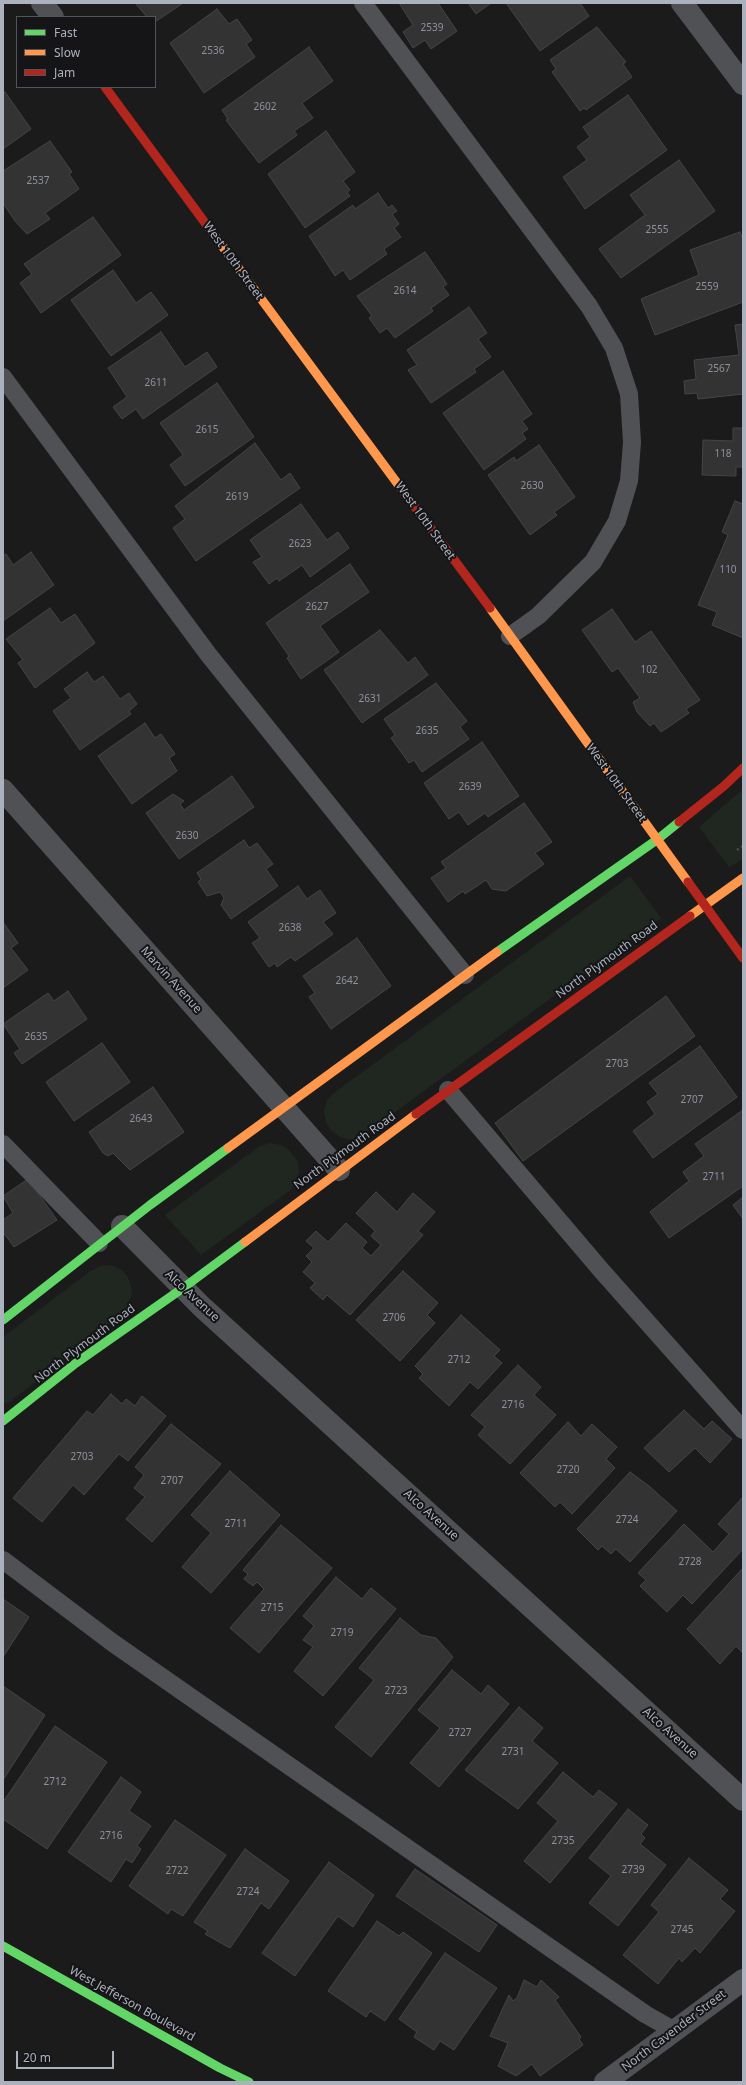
<!DOCTYPE html>
<style>
body{margin:0}
#map{position:relative;width:746px;height:2085px;overflow:hidden;background:#1b1b1c;font-family:"Noto Sans",sans-serif}
canvas{display:block}
.frame{position:absolute;inset:0;border:4px solid #acb2bd;pointer-events:none}
.legend{position:absolute;left:16px;top:16px;width:140px;height:72px;box-sizing:border-box;background:#151518;border:1px solid #51545a;margin:0;padding:5px 7px;list-style:none;font-size:12px;color:#acb2bd}
.legend li{display:flex;align-items:center;gap:8px;height:20px}
.legend b{width:20px;border:1px solid #51545a}
.scale{position:absolute;left:16px;top:2051px;width:98px;height:18px;box-sizing:border-box;border:2px solid #acb2bd;border-top:0;padding-left:5px;font-size:12px;line-height:14px;white-space:nowrap;color:#acb2bd;-webkit-text-stroke:3px #151518;paint-order:stroke}
</style>
<div id="map">
<canvas width="746" height="2085"></canvas>
<div class="frame"></div>
<ul class="legend">
<li><b style="height:5px;background:#63d668"></b>Fast</li>
<li><b style="height:5px;background:#ff974d"></b>Slow</li>
<li><b style="height:5px;background:#b3261e"></b>Jam</li>
</ul>
<div class="scale">20 m</div>
</div>
<script>
const context = document.querySelector('canvas').getContext('2d');
context.lineJoin = 'round';
function paint(path, color) { context.fillStyle = color; context.fill(path, 'evenodd'); }
const shape = rows => new Path2D(rows.map(r => 'M' + r).join(''));
function stroke(path, color, width, dash) { context.strokeStyle = color; context.lineWidth = width; context.lineCap = dash ? 'butt' : 'round'; context.setLineDash(dash || []); context.stroke(path); }
function label(font, color, halo, rows, align = 'center') {
  context.font = font + ' "Noto Sans",sans-serif'; context.lineWidth = 4; context.setLineDash([]); context.textBaseline = 'middle'; context.strokeStyle = halo; context.fillStyle = color; for (const [text, x, y, turn = 0] of rows) {
    context.save(); context.translate(x, y); context.rotate((+turn || 0) * Math.PI / 180); context.textAlign = isNaN(turn) ? turn : align; if (halo) context.strokeText(text, 0, 0); context.fillText(text, 0, 0); context.restore();
  }
}
paint(shape([
 [743,789,743,859,729,867,699,827],
 [630,876,661,918,365,1134,359,1139,349,1139,340,1137,331,1130,326,1122,324,1111,327,1100,334,1093],
 [271,1143,281,1145,290,1151,297,1160,299,1171,297,1181,292,1189,201,1255,165,1215,260,1146],
 [102,1265,114,1266,123,1271,128,1277,131,1286,132,1295,124,1313,11,1401,3,1404,3,1337,89,1272]
]), '#1f2720');
const building = shape([
 [135,3,183,3,155,22,155,17,147,17,135,3],
 [399,3,438,3,457,31,431,49,425,40,413,48,403,32,413,25,399,3],
 [468,3,491,3,476,14,468,3],
 [506,3,580,3,589,16,540,51,506,3],
 [217,9,229,24,237,19,252,40,246,44,255,57,204,93,170,43,217,9],
 [597,27,626,62,623,64,632,77,586,110,584,108,580,111,552,72,556,69,550,60,597,27],
 [309,47,333,81,302,103,313,118,294,131,297,135,259,163,226,120,228,119,222,110,309,47],
 [5,92,31,129,3,149,3,94,5,92],
 [628,95,667,150,585,209,563,177,587,160,577,147,590,137,583,127,628,95],
 [326,131,355,172,343,181,350,190,347,192,350,196,305,228,268,174,326,131],
 [50,141,72,172,69,174,79,189,45,213,50,219,27,234,15,221,3,203,3,171,50,141],
 [679,160,715,211,621,278,599,249,645,215,630,195,679,160],
 [378,193,388,208,392,205,397,211,392,214,399,224,394,228,401,237,384,249,387,254,350,280,343,270,335,276,309,236,353,205,355,209,378,193],
 [93,217,121,255,41,313,20,283,32,274,24,264,93,217],
 [740,232,743,239,743,302,655,335,641,299,699,275,690,250,740,232],
 [425,252,447,284,443,287,449,295,431,308,433,311,395,338,387,328,380,333,369,318,372,316,357,296,425,252],
 [113,270,136,303,151,292,168,315,111,356,71,300,113,270],
 [469,307,487,333,478,339,491,357,474,369,476,372,431,403,408,370,417,365,407,350,469,307],
 [743,324,743,394,698,399,697,393,685,394,684,381,696,379,694,360,739,355,735,325,743,324],
 [161,332,185,367,207,352,217,367,143,419,136,409,122,419,113,407,127,397,108,368,161,332],
 [503,371,532,414,522,421,528,429,522,433,526,439,484,470,443,413,503,371],
 [217,383,254,437,185,486,170,465,183,455,160,423,217,383],
 [743,424,743,467,736,467,736,476,702,475,703,440,733,441,733,428,743,428,743,424],
 [255,443,281,480,290,473,300,488,196,561,173,528,185,519,175,506,255,443],
 [539,445,575,497,554,512,557,515,530,535,488,475,514,457,516,461,539,445],
 [735,501,743,504,743,638,712,625,717,612,698,605,728,535,722,532,735,501],
 [301,504,327,540,338,532,349,548,310,577,302,565,279,581,277,578,269,584,253,562,262,557,250,540,301,504],
 [31,552,54,585,3,621,3,556,6,554,13,565,31,552],
 [350,564,369,592,320,626,339,652,301,679,287,658,289,656,266,623,350,564],
 [50,608,61,623,75,614,95,643,35,688,18,663,23,660,6,639,50,608],
 [612,609,635,642,651,631,700,700,686,709,689,713,661,732,654,723,650,726,637,712,633,702,640,698,618,668,612,672,582,630,612,609],
 [380,630,408,663,415,657,428,675,362,723,324,670,380,630],
 [87,672,94,682,103,676,120,699,129,693,137,704,129,711,131,714,80,750,53,711,71,698,64,689,87,672],
 [436,683,467,721,460,727,469,739,422,772,414,760,409,763,391,738,395,735,384,719,436,683],
 [145,723,155,738,161,734,175,754,169,758,177,771,132,804,98,756,145,723],
 [482,742,519,796,488,817,485,813,468,825,459,812,449,819,424,783,482,742],
 [232,776,254,807,179,859,146,813,173,794,184,801,180,804,184,810,232,776],
 [524,803,552,842,535,853,544,864,506,891,492,889,486,880,465,894,463,891,448,902,431,878,446,868,441,862,524,803],
 [244,840,249,848,257,843,273,864,266,869,278,886,231,919,221,905,224,898,220,892,207,896,198,882,201,879,197,873,244,840],
 [298,886,307,899,320,890,336,913,323,922,333,934,295,961,291,957,277,967,275,963,269,967,252,943,260,938,248,922,298,886],
 [3,922,18,943,11,948,28,970,3,988,3,922],
 [357,938,391,986,331,1029,309,997,315,993,303,976,357,938],
 [68,991,87,1019,22,1064,14,1053,20,1049,3,1024,48,993,54,1001,68,991],
 [666,996,695,1036,523,1161,495,1123,666,996],
 [102,1043,130,1082,74,1121,46,1082,102,1043],
 [700,1046,737,1097,653,1158,633,1131,655,1114,647,1102,658,1094,649,1083,700,1046],
 [153,1087,184,1132,130,1170,113,1153,108,1156,103,1153,89,1132,153,1087],
 [743,1110,743,1186,669,1238,650,1212,689,1181,683,1172,704,1156,695,1144,743,1110],
 [28,1179,57,1220,14,1247,3,1232,3,1220,13,1213,3,1196,28,1179],
 [376,1192,397,1212,413,1193,435,1212,418,1231,423,1235,350,1315,327,1295,323,1300,310,1288,315,1283,303,1272,312,1262,306,1256,314,1248,306,1241,316,1231,328,1242,346,1223,367,1242,362,1248,371,1256,381,1245,371,1236,375,1231,356,1213,376,1192],
 [743,1197,743,1219,733,1205,743,1197],
 [403,1271,438,1303,427,1315,435,1323,400,1361,356,1320,403,1271],
 [461,1315,500,1350,494,1356,502,1363,478,1389,470,1382,449,1406,419,1378,423,1374,415,1366,461,1315],
 [518,1365,541,1387,534,1395,556,1415,510,1464,478,1435,485,1427,471,1415,518,1365],
 [111,1394,122,1404,126,1399,135,1406,142,1396,166,1416,128,1461,119,1454,84,1495,73,1485,42,1522,13,1498,87,1411,93,1415,111,1394],
 [684,1410,704,1429,712,1421,732,1439,710,1463,695,1448,669,1472,644,1448,684,1410],
 [568,1422,581,1436,592,1424,617,1447,606,1459,615,1468,572,1514,560,1502,555,1507,520,1473,568,1422],
 [171,1424,221,1464,152,1542,126,1519,145,1497,134,1488,144,1475,135,1467,171,1424],
 [230,1471,280,1515,211,1593,182,1567,211,1533,191,1515,230,1471],
 [630,1472,649,1486,677,1511,630,1562,616,1549,611,1554,602,1546,598,1550,577,1529,630,1472],
 [743,1497,743,1549,692,1604,683,1595,667,1612,640,1586,646,1580,638,1573,684,1524,713,1552,729,1534,718,1524,743,1497],
 [281,1525,332,1568,259,1653,230,1628,264,1589,257,1582,253,1586,244,1579,248,1574,243,1570,281,1525],
 [743,1568,743,1653,736,1646,720,1664,687,1629,743,1568],
 [336,1577,362,1599,371,1588,396,1609,323,1696,294,1671,313,1647,303,1640,314,1626,303,1616,336,1577],
 [3,1599,29,1617,3,1657,3,1599],
 [400,1618,421,1635,436,1638,453,1657,371,1757,335,1727,374,1680,359,1668,400,1618],
 [452,1670,481,1694,488,1685,509,1704,439,1787,410,1763,440,1728,418,1710,452,1670],
 [3,1686,45,1715,3,1780,3,1686],
 [519,1707,543,1728,532,1741,558,1763,518,1809,465,1770,519,1707],
 [55,1726,107,1762,47,1849,3,1819,3,1802,55,1726],
 [563,1772,593,1797,599,1790,617,1804,550,1883,524,1861,558,1821,537,1803,563,1772],
 [121,1777,141,1792,129,1811,151,1826,137,1846,141,1849,132,1863,126,1859,111,1882,68,1852,121,1777],
 [628,1809,648,1825,641,1834,645,1838,640,1844,666,1865,618,1926,589,1903,611,1876,589,1858,628,1809],
 [175,1820,226,1855,183,1916,171,1909,168,1914,129,1886,175,1820],
 [245,1849,289,1881,269,1909,261,1903,230,1948,205,1934,208,1931,194,1922,245,1849],
 [689,1858,728,1890,720,1899,735,1911,700,1953,695,1948,682,1962,679,1958,658,1984,623,1955,659,1912,651,1905,689,1858],
 [329,1862,374,1895,353,1927,338,1916,295,1976,262,1953,329,1862],
 [415,1869,497,1925,479,1952,396,1896,415,1869],
 [377,1921,399,1936,403,1932,432,1953,385,2021,370,2011,366,2017,328,1991,377,1921],
 [445,1953,497,1988,454,2050,440,2041,434,2050,414,2037,417,2032,399,2019,445,1953],
 [524,1980,537,1987,541,1980,559,1997,555,2000,581,2037,579,2039,583,2045,540,2076,532,2064,516,2076,498,2066,508,2043,490,2036,509,1995,513,2001,517,1998,524,1980]
]);
paint(building, '#333334');
stroke(building, '#444548', 1);
stroke(shape([
 [737,850,743,846]
]), '#4b4d4f', 2.5, [2, 3]);
stroke(shape([
 [363,3,589,306,614,348,629,394,632,442,629,481,617,521,593,562,538,616,510,636],
 [3,377,208,654,465,975],
 [448,1090,601,1270,743,1430],
 [3,1144,99,1243],
 [3,1560,113,1643,645,2014,675,2031]
]), '#4f5155', 18);
stroke(shape([
 [42,3,53,17],
 [682,3,743,84],
 [3,790,339,1170],
 [122,1226,201,1306,743,1800],
 [605,2082,743,1980]
]), '#4f5155', 22);
stroke(shape([
 [497,952,658,839,679,822],
 [3,1320,150,1205,228,1148],
 [3,1421,76,1363,183,1288,245,1242],
 [3,1946,220,2068,249,2082]
]), '#63d668', 9);
stroke(shape([
 [214,235,400,487],
 [490,608,688,882],
 [690,916,743,878],
 [228,1148,497,952],
 [245,1242,416,1114]
]), '#ff974d', 9);
stroke(shape([
 [105,87,214,235],
 [400,487,490,608],
 [679,822,724,786,743,768],
 [688,882,743,958],
 [416,1114,690,916]
]), '#b3261e', 9);
label('10px', '#8e929b', null, [
 ["2539",432,28],
 ["2536",213,51],
 ["2602",265,107],
 ["2537",38,181],
 ["2555",657,230],
 ["2559",707,287],
 ["2614",405,291],
 ["2567",719,369],
 ["2611",156,383],
 ["2615",207,430],
 ["118",723,454],
 ["2630",532,486],
 ["2619",237,497],
 ["2623",300,544],
 ["110",728,570],
 ["2627",317,607],
 ["102",649,670],
 ["2631",370,699],
 ["2635",427,731],
 ["2639",470,787],
 ["2630",187,836],
 ["2638",290,928],
 ["2642",347,981],
 ["2635",36,1037],
 ["2703",617,1064],
 ["2707",692,1100],
 ["2643",141,1119],
 ["2711",714,1177],
 ["2706",394,1318],
 ["2712",459,1360],
 ["2716",513,1405],
 ["2703",82,1457],
 ["2720",568,1470],
 ["2707",172,1481],
 ["2724",627,1520],
 ["2711",236,1524],
 ["2728",690,1562],
 ["2715",272,1608],
 ["2719",342,1633],
 ["2723",396,1691],
 ["2727",460,1733],
 ["2731",513,1752],
 ["2712",55,1782],
 ["2716",111,1836],
 ["2735",563,1841],
 ["2739",633,1870],
 ["2722",177,1871],
 ["2724",248,1892],
 ["2745",682,1930]
]);
label('12px', '#acb2bd', '#151518', [
 ["West 10th Street",233,261,54],
 ["West 10th Street",425,521,54],
 ["West 10th Street",616,783,54],
 ["North Plymouth Road",607,960,-36],
 ["Marvin Avenue",171,980,48],
 ["North Plymouth Road",345,1151,-36],
 ["Alco Avenue",192,1296,43],
 ["North Plymouth Road",85,1344,-37],
 ["Alco Avenue",431,1515,42],
 ["Alco Avenue",670,1733,42],
 ["West Jefferson Boulevard",132,2004,29],
 ["North Cavender Street",674,2031,-37]
]);
</script>
